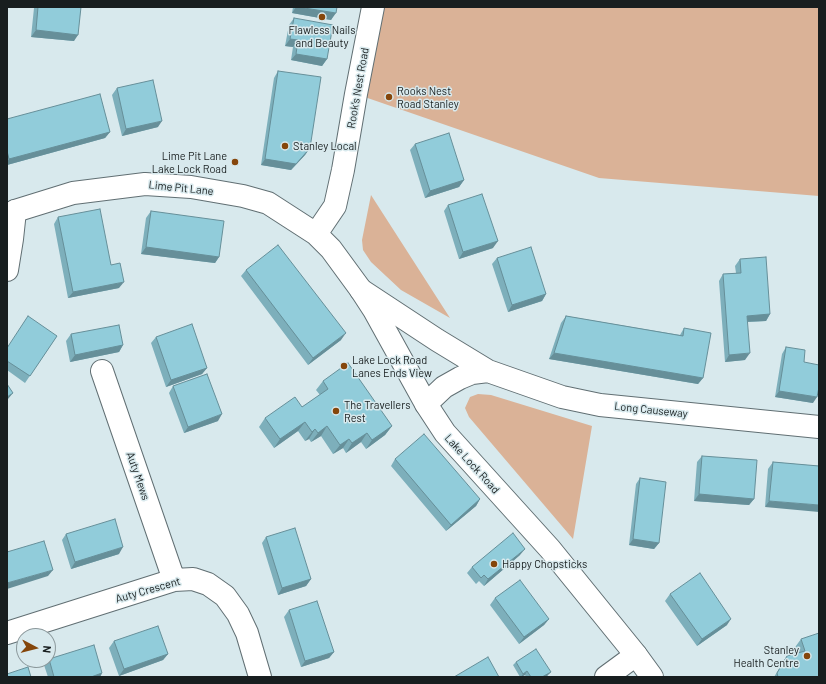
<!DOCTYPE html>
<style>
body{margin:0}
#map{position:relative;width:826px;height:684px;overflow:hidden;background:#d8e9ed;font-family:Barlow,sans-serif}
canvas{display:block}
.frame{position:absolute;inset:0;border:8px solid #181e1f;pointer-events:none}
.north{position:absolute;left:16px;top:628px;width:40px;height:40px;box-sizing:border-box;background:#d8e9ed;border:1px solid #8b989b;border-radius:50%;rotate:97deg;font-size:11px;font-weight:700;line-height:16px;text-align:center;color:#181e1f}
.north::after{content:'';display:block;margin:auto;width:14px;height:18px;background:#85460b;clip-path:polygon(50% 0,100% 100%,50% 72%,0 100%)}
</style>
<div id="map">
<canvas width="826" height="684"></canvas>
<div class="frame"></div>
<div class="north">N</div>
</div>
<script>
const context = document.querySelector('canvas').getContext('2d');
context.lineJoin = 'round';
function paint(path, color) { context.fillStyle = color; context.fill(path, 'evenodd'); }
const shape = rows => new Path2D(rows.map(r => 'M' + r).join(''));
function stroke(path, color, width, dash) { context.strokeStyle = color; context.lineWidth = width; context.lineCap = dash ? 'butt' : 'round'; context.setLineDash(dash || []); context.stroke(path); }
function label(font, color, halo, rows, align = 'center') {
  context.font = font + ' Barlow,sans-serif'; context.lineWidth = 3; context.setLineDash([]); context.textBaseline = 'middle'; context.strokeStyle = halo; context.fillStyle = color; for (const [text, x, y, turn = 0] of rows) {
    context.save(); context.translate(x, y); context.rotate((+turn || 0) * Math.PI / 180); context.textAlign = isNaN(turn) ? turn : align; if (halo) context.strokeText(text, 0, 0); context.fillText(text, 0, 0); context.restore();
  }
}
paint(shape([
 [373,7,819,7,819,196,599,178,356,94],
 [371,195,450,318,401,290,371,262,363,250,362,240],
 [478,394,491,395,592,426,573,539,469,417,465,408,470,397]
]), '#dab297');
const street = shape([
 [7,270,12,239,15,211],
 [361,290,437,340,488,371,562,397,600,405,819,427],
 [102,371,174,580],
 [426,404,444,387,460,378,472,373,488,371],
 [7,633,174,580,193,579,208,584,225,596,238,614,247,633,260,677],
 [606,677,636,655]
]);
const secondary = shape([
 [7,215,15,211,73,193,145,184,191,187,243,196,268,203,316,234,331,249,361,290,374,310,426,404,445,433,550,549,636,655,652,677],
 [316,234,335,206,343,170,356,94,373,7]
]);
stroke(street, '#616f73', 24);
stroke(secondary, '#616f73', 24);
stroke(street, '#fff', 22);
stroke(secondary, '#fff', 22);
paint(shape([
 [35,7,81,7,74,41,31,37,34,8],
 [293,7,337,7,331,20,292,13],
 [294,18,327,59,322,66,291,60,293,47,285,46,289,25],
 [278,71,310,148,305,155,291,170,261,165,274,78],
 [117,88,158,127,122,136,112,95],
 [7,119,110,132,105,138,7,165],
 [415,144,464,180,459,187,425,198,410,150],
 [448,205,493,248,459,259,444,211],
 [151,211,219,257,215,263,141,254,146,218],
 [58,217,111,265,119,288,68,298,54,224],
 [497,258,546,294,542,301,508,312,492,264],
 [740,259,770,314,766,321,747,322,745,360,725,362,719,281,723,274,736,273,735,266],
 [246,270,341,340,308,365,241,276],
 [566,316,680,335,684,328,703,378,698,384,549,359,561,323],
 [71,334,123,345,119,352,70,362,66,341],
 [57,336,25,383,7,370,7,347],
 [156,337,207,368,202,374,166,387,151,343],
 [786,347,804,362,813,403,775,397,782,354],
 [323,381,392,426,385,435,366,449,361,442,346,453,343,448,333,454,321,436,311,442,309,439,305,441,298,431,274,448,259,427,265,418,302,407,320,395,316,390],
 [173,386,218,421,184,433,169,393],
 [702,456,754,499,749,505,694,501,697,462],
 [395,459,480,499,476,506,446,531,391,466],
 [773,462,819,466,765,507,768,469],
 [640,478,659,543,654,549,629,545,636,484],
 [66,534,119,554,71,569,62,540],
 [266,537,311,579,306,586,278,595,262,543],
 [520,555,484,586,479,581,476,584,467,573,472,567],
 [670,594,727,625,697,646,665,601],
 [495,598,549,619,544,625,519,644,490,605],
 [289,610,334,652,329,658,301,667,284,617],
 [801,639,819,677,774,677,787,656,795,654,793,650],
 [114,641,168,654,163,660,119,676,109,648],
 [49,659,102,673,100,677,48,677,44,665],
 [516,662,548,675,546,677,526,677,525,675,520,677,513,665]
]), '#7dafbb');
paint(shape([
 [296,7,298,7,336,13,331,20,292,13],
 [36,30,78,35,74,41,31,37],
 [290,39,298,40,293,47,285,46],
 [296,54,327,59,322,66,291,60],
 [162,121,158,127,122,136,126,129],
 [110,132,105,138,7,165,7,162,9,159],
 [310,148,305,155,291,170,261,165,265,159],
 [464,180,459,187,425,198,430,191],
 [498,241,493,248,459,259,463,252],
 [146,247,219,257,215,263,141,254],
 [124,282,119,288,68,298,73,292],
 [546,294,542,301,508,312,512,305],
 [770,314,766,321,742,322,747,316],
 [346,333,341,340,308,365,313,358],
 [123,345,119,352,70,362,75,355],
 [554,353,703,378,698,384,549,359],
 [750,353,745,360,725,362,729,355],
 [207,368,202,374,166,387,171,380],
 [779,391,817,397,813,403,775,397],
 [13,393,8,399,7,400,7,397],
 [222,414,218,421,184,433,188,427],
 [305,422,298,431,274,448,280,439],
 [327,426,321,436,311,442,318,433],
 [392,426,385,435,366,449,372,440],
 [315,429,309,439,305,441,312,432],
 [367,433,361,442,346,453,352,443],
 [349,439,343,448,333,454,340,445],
 [699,494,754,499,749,505,694,501],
 [480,499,476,506,446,531,451,525],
 [769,501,819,505,819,512,765,507],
 [633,539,659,543,654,549,629,545],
 [123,547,119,554,71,569,75,562],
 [525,549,520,555,484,586,488,579],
 [53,570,48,576,7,589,7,583],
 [311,579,306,586,278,595,282,588],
 [549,619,544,625,519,644,524,637],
 [731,619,727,625,697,646,702,639],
 [334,652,329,658,301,667,305,661],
 [168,654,163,660,119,676,124,669],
 [527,671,525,675,521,677,523,674],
 [551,672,546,677,542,677],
 [102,673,100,677,91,677]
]), '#668f99');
const building = shape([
 [38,7,81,7,78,35,36,30,38,7],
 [298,7,337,7,336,13,298,7],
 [294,18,333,25,327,59,296,54,298,40,290,39,294,18],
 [278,71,321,77,310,148,296,164,265,159,278,71],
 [153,80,162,121,126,129,117,88,153,80],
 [100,94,110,132,9,159,7,151,7,119,100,94],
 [449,133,464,180,430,191,415,144,449,133],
 [482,194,498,241,463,252,448,205,482,194],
 [100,209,111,265,120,263,124,282,73,292,58,217,100,209],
 [151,211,224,221,219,257,146,247,151,211],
 [278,245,346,333,313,358,246,270,278,245],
 [531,247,546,294,512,305,497,258,531,247],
 [766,257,770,314,747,316,750,353,729,355,723,274,741,273,740,259,766,257],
 [28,316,57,336,30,376,7,361,7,348,28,316],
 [566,316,683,336,684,328,711,333,703,378,554,353,566,316],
 [192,324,207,368,171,380,156,337,192,324],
 [119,325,123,345,75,355,71,334,119,325],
 [786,347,805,350,804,362,819,365,819,387,817,397,779,391,786,347],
 [348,363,392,426,372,440,367,433,352,443,349,439,340,445,327,426,318,433,315,429,312,432,305,422,280,439,265,418,295,397,302,407,328,389,323,381,348,363],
 [207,374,222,414,188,427,173,386,207,374],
 [7,384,13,393,7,397,7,384],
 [424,434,480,499,451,525,395,459,424,434],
 [702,456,757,460,754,499,699,494,702,456],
 [773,462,819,466,819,505,769,501,773,462],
 [640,478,666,482,659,543,633,539,640,478],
 [115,519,123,547,75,562,66,534,115,519],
 [295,528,311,579,282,588,266,537,295,528],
 [513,533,525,549,488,579,484,575,481,578,472,567,513,533],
 [44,541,53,570,7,583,7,552,44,541],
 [700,573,731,619,702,639,670,594,700,573],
 [520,580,549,619,524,637,495,598,520,580],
 [317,601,334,652,305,661,289,610,317,601],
 [158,626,168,654,124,669,114,641,158,626],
 [819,633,819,677,778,677,777,673,787,656,805,651,801,639,819,633],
 [94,645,102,673,91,677,54,677,49,659,94,645],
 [536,649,551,672,542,677,531,677,527,671,523,674,516,662,536,649],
 [488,657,499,677,454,677,488,657],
 [28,667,31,677,7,677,7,674,28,667]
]);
paint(building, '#91ccda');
stroke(building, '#668f99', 1);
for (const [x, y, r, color] of [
 [322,17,4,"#85460b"],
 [389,97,4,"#85460b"],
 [285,146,4,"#85460b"],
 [235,162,4,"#85460b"],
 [344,366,4,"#85460b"],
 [336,411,4,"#85460b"],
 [494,564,4,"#85460b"],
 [807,656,4,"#85460b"]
]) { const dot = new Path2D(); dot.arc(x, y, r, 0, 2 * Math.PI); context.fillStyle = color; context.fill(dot); stroke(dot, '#d8e9ed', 1.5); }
label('11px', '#181e1f', '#d8e9ed', [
 ["Flawless Nails",322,30,"center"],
 ["and Beauty",322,43,"center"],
 ["Rooks Nest",397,91],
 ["Road Stanley",397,104],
 ["Stanley Local",293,146],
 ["Lime Pit Lane",227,156,"right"],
 ["Lake Lock Road",227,169,"right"],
 ["Lake Lock Road",352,360],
 ["Lanes Ends View",352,373],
 ["The Travellers",344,405],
 ["Rest",344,418],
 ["Happy Chopsticks",502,564],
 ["Stanley",799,650,"right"],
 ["Health Centre",799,663,"right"]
], 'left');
label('11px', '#181e1f', '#d8e9ed', [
 ["Rook's Nest Road",358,88,-80],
 ["Lime Pit Lane",181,188,6],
 ["Long Causeway",651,410,6],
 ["Lake Lock Road",472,464,48],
 ["Auty Mews",138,476,71],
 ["Auty Crescent",148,590,-16]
]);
</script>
